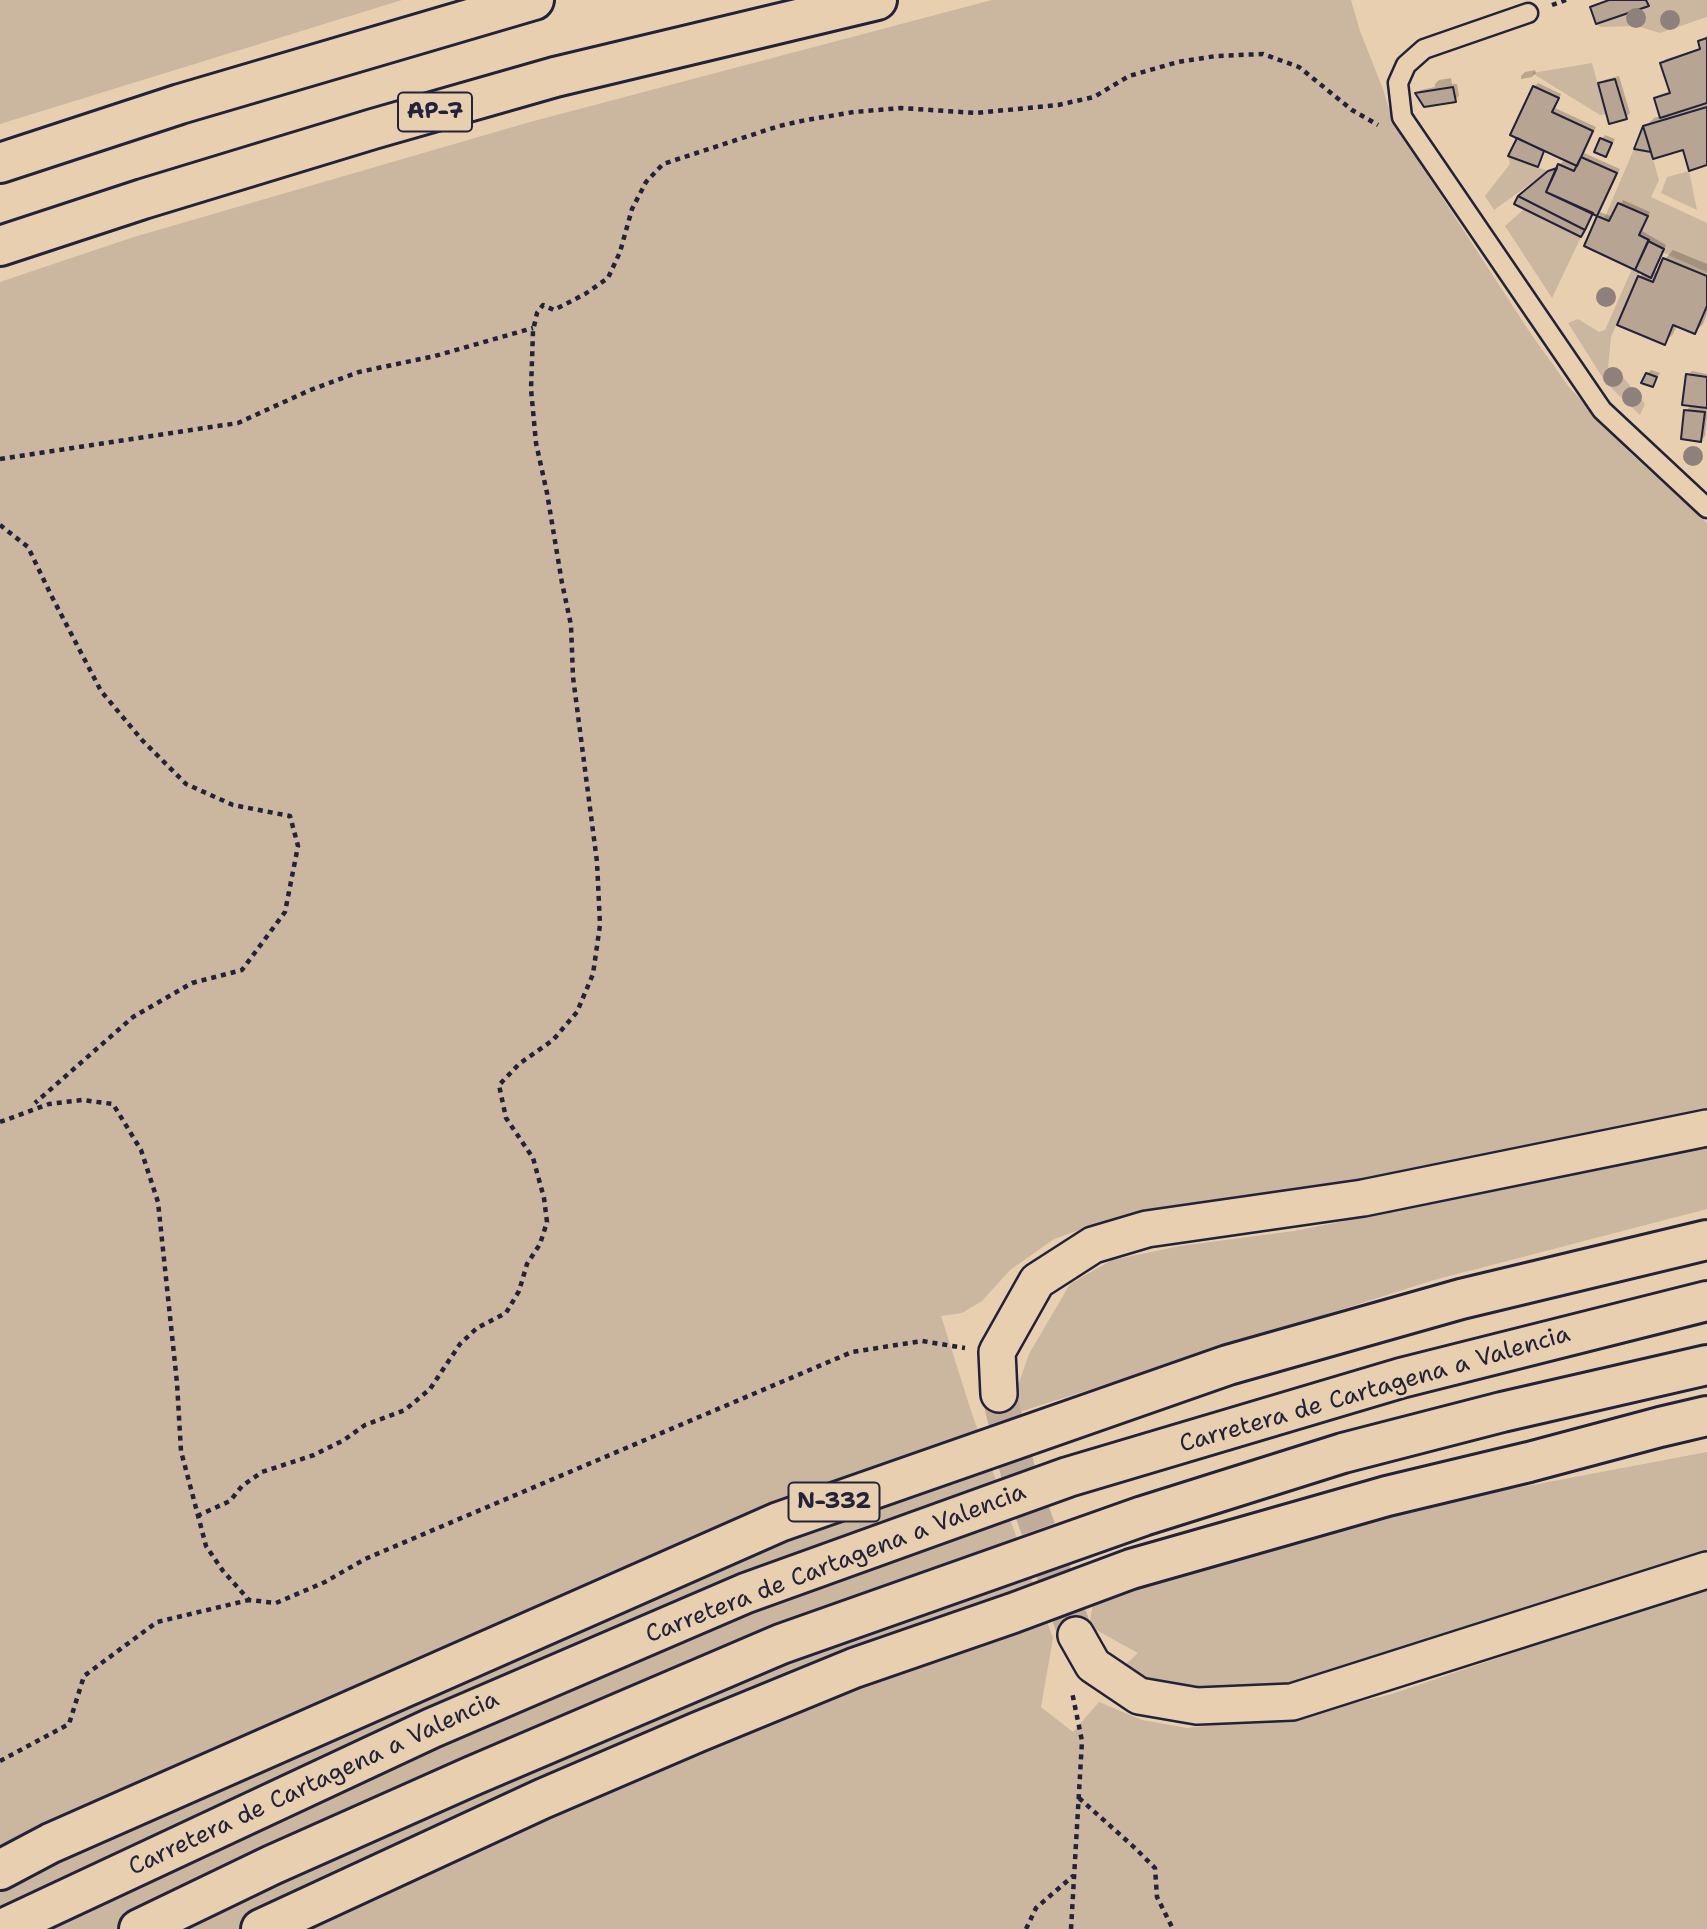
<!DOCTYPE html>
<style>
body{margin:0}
canvas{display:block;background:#e8cfb0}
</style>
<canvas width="1707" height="1929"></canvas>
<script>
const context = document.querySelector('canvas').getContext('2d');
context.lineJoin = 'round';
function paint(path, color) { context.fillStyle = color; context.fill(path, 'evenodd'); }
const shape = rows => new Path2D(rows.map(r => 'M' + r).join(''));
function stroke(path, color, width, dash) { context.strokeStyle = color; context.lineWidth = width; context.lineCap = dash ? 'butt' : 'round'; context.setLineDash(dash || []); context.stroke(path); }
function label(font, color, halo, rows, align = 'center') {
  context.font = font + ' "Shantell Sans",sans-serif'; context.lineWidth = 5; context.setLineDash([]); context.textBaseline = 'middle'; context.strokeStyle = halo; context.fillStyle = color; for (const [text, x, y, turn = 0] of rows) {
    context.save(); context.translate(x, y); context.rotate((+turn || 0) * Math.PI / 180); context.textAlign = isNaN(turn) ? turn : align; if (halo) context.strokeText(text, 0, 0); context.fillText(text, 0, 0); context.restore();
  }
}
paint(shape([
 [0,0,402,0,0,124],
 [992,0,1351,0,1360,31,1383,89,1393,122,1531,334,1569,387,1629,452,1707,523,1707,1112,1404,1173,1102,1222,1054,1239,1010,1270,982,1301,962,1313,941,1316,972,1414,1053,1638,1041,1707,1073,1732,1099,1702,1142,1720,1187,1728,1313,1713,1392,1694,1495,1659,1640,1607,1707,1588,1707,1929,0,1929,0,282,134,237,530,122],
 [1646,0,1707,0,1707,17,1660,33,1637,26,1601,27,1596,24,1648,5],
 [1592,63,1606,114,1600,115,1532,73],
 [1634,149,1651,152,1659,180,1651,197,1707,223,1707,272,1662,252,1648,241,1648,239,1639,235,1647,216,1618,203,1609,221,1604,219],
 [1508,156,1548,171,1494,210,1485,196,1510,164],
 [1689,171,1697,210,1661,193,1667,177],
 [1524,209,1581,237,1552,298,1505,226],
 [1632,269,1640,272,1611,337,1608,368,1619,372,1645,404,1640,415,1606,383,1568,323,1578,319,1599,332,1605,330],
 [1707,1146,1707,1209,1434,1280,1016,1413,1014,1397,1029,1354,1070,1284,1112,1260,1180,1246,1294,1231,1481,1194],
 [1707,1452,1707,1554,1399,1654,1296,1682,1228,1693,1142,1680,1125,1665,1138,1653,1089,1626,1093,1604,1211,1564,1464,1498]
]), '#cbb69f');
paint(shape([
 [1707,36,1707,164,1684,148,1645,127,1654,118,1661,116,1656,99,1660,95,1671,91,1662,63,1666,59,1702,48,1700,41],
 [1535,70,1536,73,1532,77,1521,79,1521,76,1525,72],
 [1619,76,1630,113,1626,117,1600,84,1604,80],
 [1451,78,1452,84,1457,84,1459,96,1455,100,1417,93,1421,90,1435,87,1435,84,1439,80],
 [1538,83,1561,94,1555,108,1596,127,1584,153,1620,169,1600,212,1613,217,1623,200,1650,212,1642,231,1666,245,1655,271,1659,273,1665,259,1673,250,1707,264,1707,314,1703,324,1695,332,1677,325,1673,334,1664,343,1640,277,1644,272,1586,245,1600,215,1594,212,1585,231,1581,235,1524,193,1566,159,1545,150,1541,161,1537,165,1519,137,1534,87],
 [1605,135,1615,139,1609,151,1606,155,1596,151,1602,139],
 [1651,370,1660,373,1652,385,1647,374],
 [1692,371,1707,374,1707,406,1704,409,1707,409,1707,417,1705,436,1701,440,1686,411,1692,404,1688,375]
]), '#0003');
const building = shape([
 [1609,0,1646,0,1649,6,1596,24,1590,7,1609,0],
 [1707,38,1707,103,1660,118,1654,98,1670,93,1660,63,1700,49,1698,41,1707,38],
 [1615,79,1627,119,1609,124,1598,83,1615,79],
 [1533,86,1559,98,1552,112,1593,131,1577,166,1510,135,1533,86],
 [1453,87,1456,102,1424,107,1415,93,1453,87],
 [1707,107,1707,165,1689,171,1683,150,1653,159,1643,126,1707,107],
 [1643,126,1651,152,1634,149,1643,126],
 [1517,138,1544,151,1538,167,1508,156,1517,138],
 [1600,138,1612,143,1606,157,1594,152,1600,138],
 [1581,157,1617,173,1597,216,1546,192,1558,164,1574,171,1581,157],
 [1557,168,1546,192,1593,213,1585,230,1518,196,1548,171,1557,168],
 [1518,196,1585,230,1581,237,1514,204,1518,196],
 [1618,203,1648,216,1639,235,1649,240,1635,270,1584,246,1597,216,1609,221,1618,203],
 [1648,241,1664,249,1651,278,1635,270,1648,241],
 [1663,258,1707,276,1707,306,1695,334,1673,325,1665,345,1617,325,1638,276,1653,282,1663,258],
 [1646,373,1657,377,1653,387,1641,383,1646,373],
 [1686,374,1707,377,1707,408,1682,405,1686,374],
 [1684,410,1705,412,1701,442,1681,439,1684,410]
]);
paint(building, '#b7a493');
stroke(building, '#22223b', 2);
stroke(shape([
 [999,1394,1018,1472,1076,1635]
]), '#c0ac99', 35, [35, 18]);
const lane = shape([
 [1528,13,1424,49,1406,65,1398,83,1402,117,1602,410,1707,508]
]);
const street = shape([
 [999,1394,997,1352,1037,1281,1093,1245,1147,1229,1363,1198,1707,1128],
 [1076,1635,1093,1665,1139,1696,1197,1706,1292,1702,1707,1570]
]);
const highway = shape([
 [0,163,180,104,534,0],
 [0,246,143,199,373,129,555,77,877,0],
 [0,1870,51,1843,779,1522,1228,1365,1461,1299,1707,1240],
 [2,1929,432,1728,746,1593,1068,1477,1401,1378,1707,1301],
 [139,1929,272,1865,472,1776,781,1644,1143,1516,1343,1453,1502,1412,1707,1365],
 [261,1929,542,1799,698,1732,854,1668,1013,1613,1131,1569,1387,1496,1529,1462,1660,1427,1707,1416]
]);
stroke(lane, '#22223b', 23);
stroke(street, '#22223b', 40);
stroke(highway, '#22223b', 44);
stroke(shape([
 [1552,5,1566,0],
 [0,459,238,423,308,391,359,372,435,356,533,328],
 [0,525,28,547,51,595,101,691,142,740,186,784,233,805,290,816,298,846,285,912,242,970,192,983,133,1017,35,1103],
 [0,1122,49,1104,82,1100,113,1104,141,1150,158,1202,177,1383,181,1451,206,1546,223,1571,249,1600,276,1603,325,1582,365,1559,852,1352,922,1341,965,1348],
 [197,1516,230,1501,242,1486,262,1472,314,1455,344,1440,365,1425,405,1410,430,1389,460,1344,477,1328,506,1313,519,1291,527,1264,540,1244,547,1222,544,1198,533,1158,506,1118,499,1085,519,1064,553,1040,577,1012,593,974,600,925,597,862,573,677,571,625,562,583,547,493,536,443,531,389,533,331,537,313,543,305,554,310,585,294,608,278,620,252,632,209,646,182,663,164,779,126,806,120,854,112,901,108,976,113,1058,105,1094,97,1129,76,1178,62,1216,56,1263,54,1299,67,1352,110,1378,125],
 [0,1761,69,1724,84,1676,157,1622,249,1600],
 [1079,1798,1135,1848,1155,1868,1157,1897,1173,1929],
 [1026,1929,1036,1908,1073,1876],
 [1071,1929,1082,1741,1072,1692]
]), '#22223b', 4.5, [5, 5]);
stroke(lane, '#e8cfb0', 18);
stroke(street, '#e8cfb0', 35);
stroke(highway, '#e8cfb0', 38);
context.fillStyle = '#8e807b';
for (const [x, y] of [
 [1636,18],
 [1670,20],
 [1606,297],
 [1613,377],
 [1632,397],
 [1693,456]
]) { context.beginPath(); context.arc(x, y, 10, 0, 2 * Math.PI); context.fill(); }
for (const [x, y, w] of [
 [435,112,74],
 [834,1502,91]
]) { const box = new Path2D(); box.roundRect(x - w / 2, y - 19.5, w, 39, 5); context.fillStyle = '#e8cfb0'; context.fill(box); stroke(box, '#22223b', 2); }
label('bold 23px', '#22223b', null, [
 ["AP-7",435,112],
 ["N-332",834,1502]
]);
label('24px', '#22223b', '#e8cfb0', [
 ["Carretera de Cartagena a Valencia",1375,1390,-16],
 ["Carretera de Cartagena a Valencia",836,1564,-21],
 ["Carretera de Cartagena a Valencia",314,1784,-25]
]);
</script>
